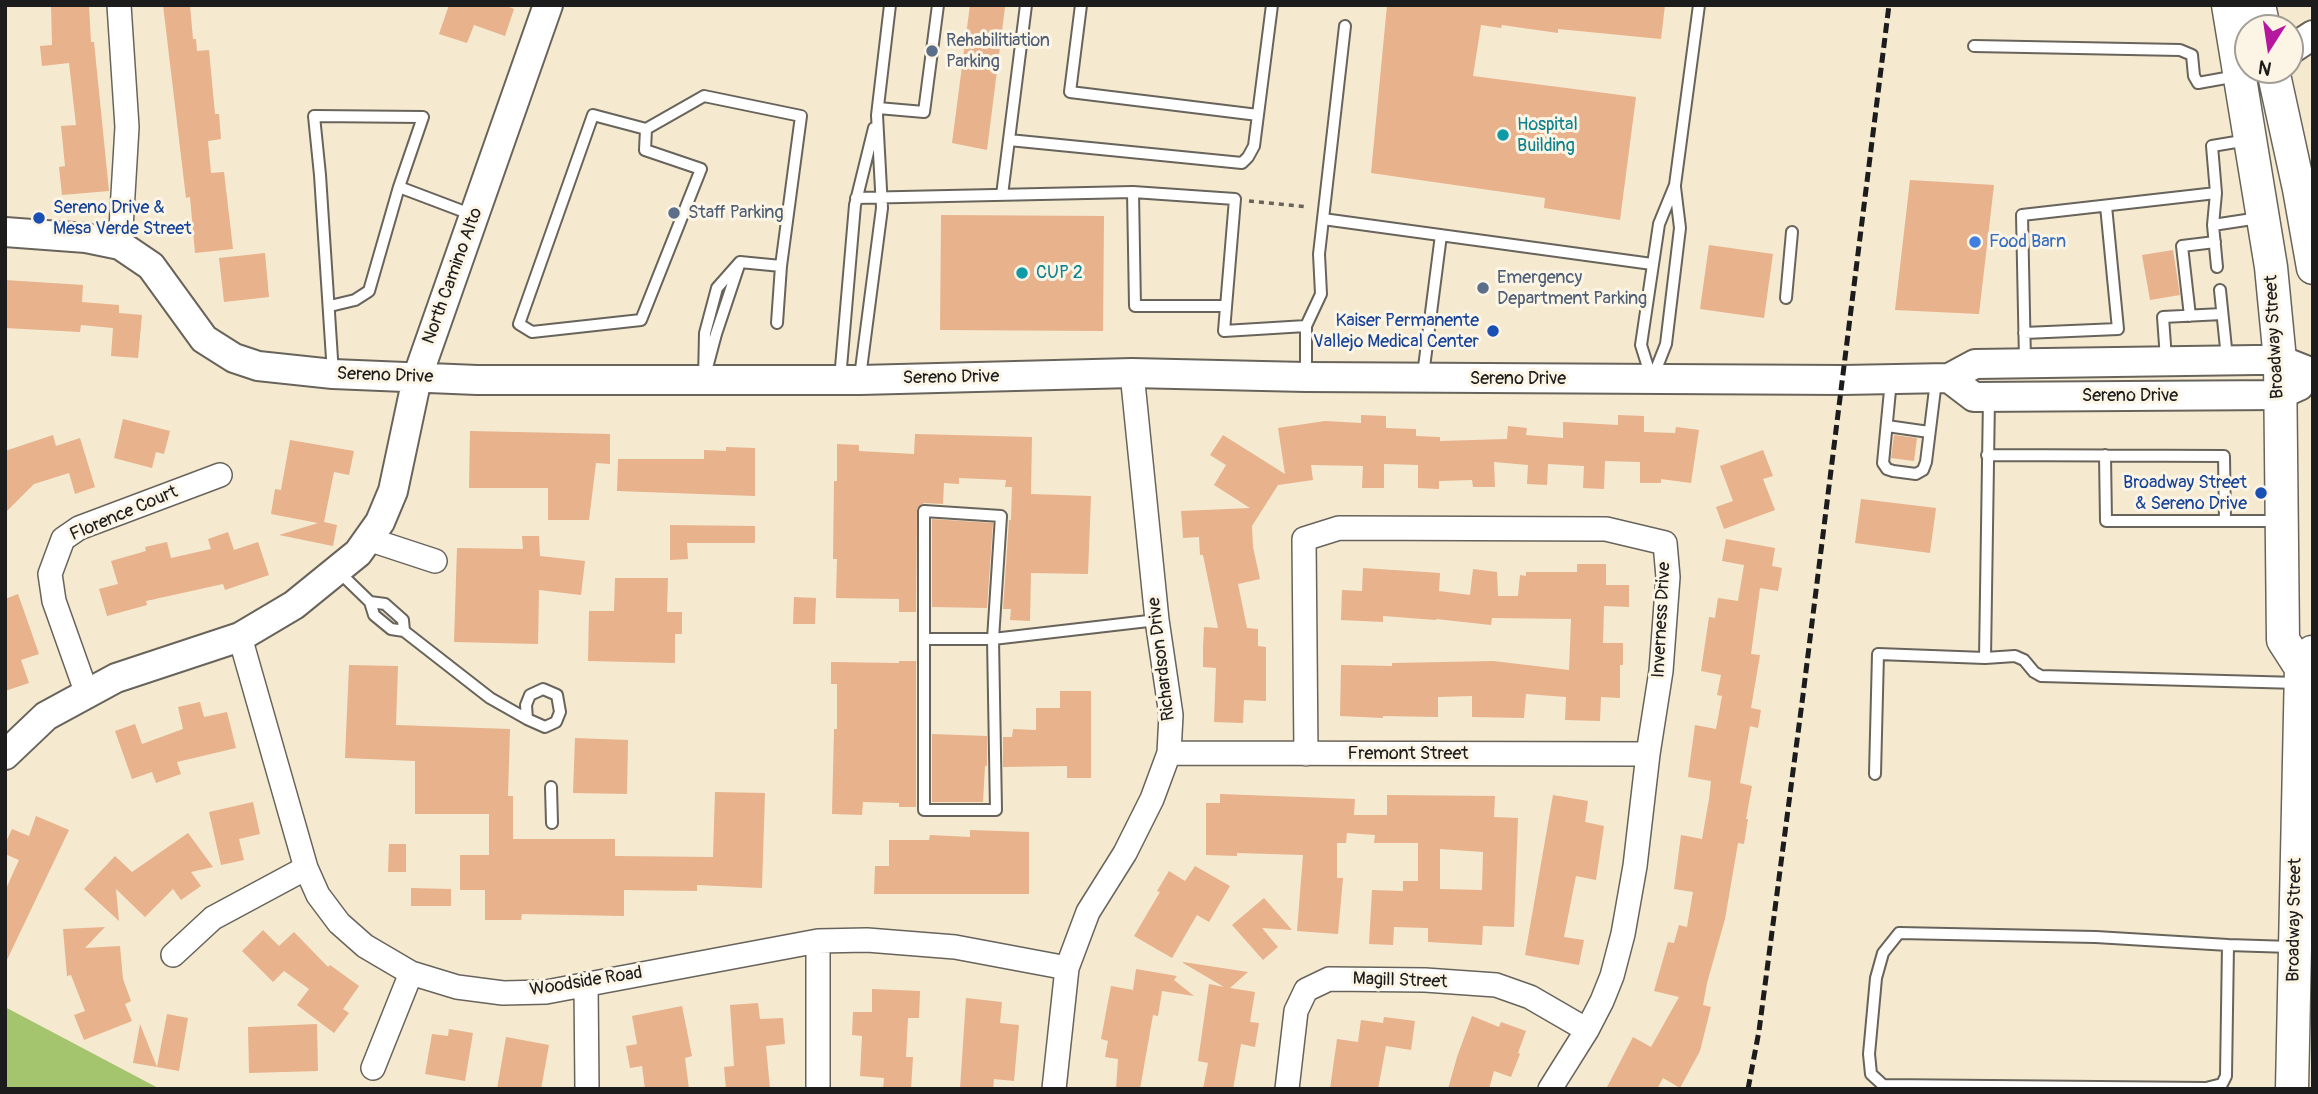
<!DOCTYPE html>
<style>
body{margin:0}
#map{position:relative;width:2318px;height:1094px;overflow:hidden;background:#f5e9d0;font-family:Pangolin,sans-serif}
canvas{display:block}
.frame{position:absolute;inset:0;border:7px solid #1c1c1c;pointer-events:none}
.north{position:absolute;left:2234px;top:14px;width:70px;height:70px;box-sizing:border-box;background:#fcf5e5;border:2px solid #a29e95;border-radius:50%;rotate:192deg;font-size:19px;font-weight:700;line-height:28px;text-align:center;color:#1c1c1c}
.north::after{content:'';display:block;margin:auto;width:24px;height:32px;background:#b5179e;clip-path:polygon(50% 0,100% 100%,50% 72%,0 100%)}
</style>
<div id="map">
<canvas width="2318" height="1094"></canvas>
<div class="frame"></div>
<div class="north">N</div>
</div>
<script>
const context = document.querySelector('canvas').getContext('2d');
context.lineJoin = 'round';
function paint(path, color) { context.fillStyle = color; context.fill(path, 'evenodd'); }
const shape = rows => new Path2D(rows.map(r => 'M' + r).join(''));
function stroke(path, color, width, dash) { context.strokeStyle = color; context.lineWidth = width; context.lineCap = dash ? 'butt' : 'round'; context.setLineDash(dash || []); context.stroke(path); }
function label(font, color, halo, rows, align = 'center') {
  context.font = font + ' Pangolin,sans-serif'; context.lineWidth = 6; context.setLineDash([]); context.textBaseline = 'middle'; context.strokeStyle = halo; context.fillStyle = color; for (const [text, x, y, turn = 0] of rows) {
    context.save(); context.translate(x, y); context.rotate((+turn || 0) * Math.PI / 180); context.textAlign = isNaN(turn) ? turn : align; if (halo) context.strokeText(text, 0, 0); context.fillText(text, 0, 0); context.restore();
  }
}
paint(shape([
 [5,1007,160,1089,5,1089]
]), '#a4c56e');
paint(shape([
 [51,5,89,5,91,42,94,42,109,191,62,195,59,167,65,166,61,126,76,125,69,63,42,66,40,46,52,45],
 [163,5,190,5,193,39,196,39,197,51,209,50,215,114,219,114,221,139,208,141,211,173,224,172,233,249,195,253,190,197,186,198],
 [449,5,504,5,514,9,505,36,474,25,467,43,439,34],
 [970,5,1005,7,987,150,952,143],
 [1387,5,1665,5,1661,39,1558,29,1558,33,1502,25,1501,28,1481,25,1473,76,1636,97,1620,220,1544,208,1545,198,1371,173],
 [1910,180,1994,185,1979,314,1895,310],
 [941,215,1104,216,1103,331,940,330],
 [1709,245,1773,254,1764,318,1700,309],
 [2173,250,2180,295,2150,300,2142,255],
 [265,253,269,297,224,302,219,258],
 [5,280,83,285,82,302,119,305,119,313,142,315,138,358,111,356,113,328,81,325,80,332,5,328],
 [1361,415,1386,416,1386,428,1416,429,1416,436,1440,437,1440,441,1507,439,1508,426,1527,428,1526,435,1563,438,1563,422,1618,425,1618,415,1644,416,1644,432,1675,433,1676,427,1699,430,1691,483,1661,479,1661,483,1640,483,1640,462,1605,461,1604,489,1583,488,1584,466,1548,464,1547,485,1527,484,1528,465,1494,462,1495,487,1473,487,1472,480,1439,481,1439,489,1418,488,1418,465,1384,464,1384,488,1362,488,1363,466,1311,465,1313,480,1278,485,1252,526,1253,547,1260,579,1238,584,1247,628,1258,629,1258,646,1266,647,1266,701,1244,700,1243,723,1214,722,1216,668,1203,667,1203,648,1204,627,1218,628,1203,555,1200,555,1199,537,1183,538,1181,511,1250,508,1214,485,1226,465,1210,455,1223,435,1285,474,1278,428,1325,421,1361,423],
 [123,419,170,431,164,454,156,452,152,468,114,458],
 [470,431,610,434,610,464,596,463,589,520,548,520,548,488,469,488],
 [915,434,1032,437,1031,494,1091,496,1088,574,1031,573,1030,621,1010,620,1011,609,1003,609,1009,520,1011,520,1012,487,1005,487,1006,480,959,478,959,484,944,483,943,504,924,503,917,508,916,612,899,612,899,599,836,598,837,559,833,559,834,481,837,481,837,444,859,445,859,451,914,454],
 [53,435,56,446,80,438,95,487,75,494,69,473,34,484,5,513,5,451],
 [1894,435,1917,438,1914,461,1891,458],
 [290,440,354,451,349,475,334,472,324,522,337,525,333,546,279,535,318,523,271,514,275,489,281,490],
 [726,447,755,448,755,496,617,491,618,459,704,459,704,450,726,451],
 [1763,450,1773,476,1763,479,1775,510,1724,529,1716,507,1733,501,1720,466],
 [1861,499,1936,508,1930,553,1855,543],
 [932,519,993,523,987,608,932,607],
 [670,525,755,526,755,543,687,543,688,559,670,560],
 [228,532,234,550,258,542,269,575,225,590,223,584,146,601,147,605,107,616,99,589,118,584,111,561,146,551,145,547,167,542,171,558,211,549,208,539],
 [522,536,539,536,540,556,585,561,581,595,539,590,538,644,454,642,457,548,523,549],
 [1726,539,1775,548,1772,566,1782,568,1778,591,1760,588,1751,654,1760,655,1751,708,1761,710,1758,728,1750,726,1740,783,1752,786,1746,819,1748,819,1744,844,1738,843,1725,919,1707,983,1703,1005,1711,1007,1700,1051,1680,1088,1663,1078,1657,1089,1606,1089,1633,1037,1651,1047,1679,997,1654,991,1668,942,1674,943,1679,925,1687,927,1693,892,1674,889,1681,835,1702,839,1709,799,1711,781,1688,777,1695,725,1716,729,1722,696,1717,695,1721,675,1701,671,1709,617,1715,618,1718,598,1738,601,1744,565,1722,561],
 [1577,564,1606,564,1606,585,1629,585,1629,607,1604,606,1603,643,1623,643,1623,665,1620,665,1620,698,1601,697,1600,721,1565,720,1566,697,1526,694,1524,718,1472,717,1472,696,1438,697,1438,717,1383,716,1383,718,1340,716,1341,665,1392,666,1392,663,1493,661,1569,670,1571,619,1492,618,1491,625,1436,619,1436,620,1383,616,1383,622,1341,620,1342,590,1362,591,1363,568,1440,573,1439,591,1470,595,1473,569,1497,572,1498,596,1518,596,1520,575,1526,576,1526,572,1577,572],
 [615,578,668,578,667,612,682,612,682,634,675,634,675,663,588,661,589,611,614,611],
 [18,594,39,654,21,660,29,683,5,691,5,599],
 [794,597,816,598,815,624,793,624],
 [899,661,916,661,916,807,899,807,899,803,863,802,862,815,832,814,834,729,837,729,837,684,831,684,831,662,899,663],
 [349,665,398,666,396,725,510,729,508,796,513,796,513,839,615,839,615,856,713,857,715,792,765,793,762,888,697,885,697,891,624,890,624,916,522,914,521,920,485,920,485,890,460,890,460,855,489,855,489,814,415,814,415,761,345,758],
 [1060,691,1091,691,1091,778,1067,778,1067,766,1003,767,1003,737,1012,737,1013,729,1036,730,1036,708,1060,708],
 [200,702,204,717,227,712,236,748,177,762,181,774,156,783,152,772,132,779,115,731,135,724,142,744,183,729,178,707],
 [932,734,987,736,987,766,985,766,983,802,932,802],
 [575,738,628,740,627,794,573,793],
 [1220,794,1355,799,1354,815,1387,815,1387,795,1495,796,1494,817,1518,818,1514,927,1483,926,1482,945,1428,942,1428,928,1394,927,1393,945,1369,944,1372,890,1403,891,1403,881,1418,881,1418,843,1374,843,1375,835,1347,833,1346,843,1337,843,1337,878,1343,878,1338,934,1297,931,1303,855,1237,853,1237,856,1206,855,1206,803,1220,803],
 [1440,849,1483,852,1482,890,1440,889],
 [1553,795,1588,801,1585,822,1604,826,1596,880,1576,876,1564,937,1584,940,1579,965,1525,955],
 [253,802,260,834,239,839,244,860,221,865,209,812],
 [36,816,69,830,5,964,5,891,19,860,5,854,5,844,12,829,29,836],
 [970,830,1029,832,1029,894,874,894,875,866,889,866,889,840,929,840,930,835,970,837],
 [188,833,213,867,191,872,201,886,181,900,173,889,145,917,116,889,119,921,84,889,115,856,132,872],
 [389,844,406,844,406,872,388,872],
 [1195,866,1230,886,1209,922,1197,915,1172,958,1134,936,1160,892,1157,891,1169,871,1185,881],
 [411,888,451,889,451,906,411,906],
 [1264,898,1292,930,1262,928,1278,947,1263,960,1232,925],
 [105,927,85,948,120,946,123,979,131,1001,125,1004,132,1021,84,1040,74,1015,85,1011,71,975,67,976,63,929],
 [263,930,279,946,294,932,328,967,330,965,359,986,343,1009,349,1013,334,1033,297,1005,309,989,284,971,273,982,242,951],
 [1183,962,1248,972,1230,988,1255,992,1250,1022,1259,1023,1255,1047,1241,1044,1233,1089,1203,1089,1208,1063,1198,1061,1209,984,1224,987,1183,963],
 [1136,969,1177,976,1174,980,1194,996,1162,991,1158,1016,1153,1015,1140,1089,1116,1089,1118,1059,1105,1057,1108,1041,1101,1039,1111,986,1133,990],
 [872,989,920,991,919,1018,908,1018,906,1057,913,1057,911,1089,883,1089,884,1078,860,1076,862,1036,852,1035,853,1012,872,1012],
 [966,998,1002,1002,1000,1023,1019,1025,1014,1081,994,1079,993,1089,960,1089],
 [758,1003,760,1019,783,1018,785,1044,766,1046,770,1089,726,1089,724,1067,734,1066,730,1005],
 [682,1006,692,1056,685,1058,689,1089,645,1089,642,1066,630,1068,626,1046,637,1044,632,1016],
 [167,1014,188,1018,179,1071,157,1067],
 [1472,1016,1499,1027,1501,1022,1526,1031,1518,1053,1520,1054,1511,1077,1494,1071,1489,1089,1448,1089,1457,1057],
 [1384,1017,1415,1021,1411,1050,1386,1046,1378,1089,1330,1089,1337,1039,1358,1042,1361,1020,1383,1023],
 [140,1024,157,1067,133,1063],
 [317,1024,318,1071,249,1073,248,1027],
 [449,1029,473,1033,465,1081,425,1074,432,1034,448,1036],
 [506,1037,549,1045,541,1089,497,1089]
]), '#e7b28c');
const service = shape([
 [1081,5,1070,92,1258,115],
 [1974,46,2180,50,2192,55,2194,76,2198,83,2237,76],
 [878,108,924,112,938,5],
 [646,129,645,150,701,169,641,320,532,332,519,324,593,115,646,129,704,96,801,116,781,266,777,323],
 [1009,140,1242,163,1248,157,1254,146,1272,5],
 [2248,140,2212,146,2216,193,2213,225,2259,218],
 [399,187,473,215],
 [1133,192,1135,306,1226,306],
 [1002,195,1026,5],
 [856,198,1133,192,1235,199,1224,331,1306,326],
 [1323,219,1652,264],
 [2213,225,2217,267],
 [740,262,716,334,704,379,705,333,717,288,740,262],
 [740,262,781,266],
 [2220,290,2227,358],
 [1786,298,1792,232],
 [330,306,355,300,369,291,399,187,423,117,314,116,320,175,333,374],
 [2190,316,2182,246,2215,242],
 [2024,333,2118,329,2106,206],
 [2166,359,2163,317,2222,314],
 [2025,361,2022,215,2216,193],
 [1306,375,1306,326,1321,294,1319,254,1345,26],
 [1423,375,1441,235],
 [860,377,882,208,877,115,890,5],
 [1651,377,1641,345,1659,224,1675,185,1699,5],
 [1653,377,1666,344,1680,228,1675,187],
 [840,379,855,205,874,128],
 [1891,380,1883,463,1887,469,1893,471,1916,474,1923,470,1926,462,1936,381],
 [1887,426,1929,432],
 [1987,455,2224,456,2225,521],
 [2105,455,2106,521,2279,521],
 [339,572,370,602,374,615,391,629,404,631,490,698,527,719,545,727,556,722,560,712,557,695,543,689,530,695,526,705,527,719],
 [370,602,385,604,403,620,404,631],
 [924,639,993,639,1001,516,924,511,924,810,996,810,993,639,1157,620],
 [1985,658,2015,656,2024,660,2034,672,2041,676,2298,683],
 [1875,774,1878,654,1985,658,1989,398],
 [551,787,552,823],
 [1899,933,2096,937,2228,945,2226,1076,2222,1084,2206,1088,1883,1085,1871,1074,1869,1054,1876,978,1883,953,1899,933],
 [2228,945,2291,947]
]);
const minor = shape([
 [119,5,127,127,120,245],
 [368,539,435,561],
 [240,637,306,868,318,895,339,923,365,946,411,973,457,987,503,993,546,992,818,941,867,940,955,947,1067,968],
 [87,694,54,601,50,574,63,539,79,528,220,475],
 [1169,753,1648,754],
 [1306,754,1304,539,1339,528,1606,529,1665,543,1668,577,1661,671,1648,754,1635,866,1623,934,1612,976,1602,1001,1587,1030,1550,1089],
 [173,955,213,918,306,868],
 [586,984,587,1089],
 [373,1068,411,973],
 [818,1089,818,941],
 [1054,1089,1067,968,1088,912,1125,853,1152,799,1169,753,1171,715,1157,620,1132,373],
 [1287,1089,1296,1011,1306,990,1329,979,1425,980,1496,985,1530,997,1587,1030]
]);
const tertiary = shape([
 [2290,50,2313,35],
 [5,232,86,238,120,245,151,266,204,339,234,358,258,366,333,374,477,380,860,380,1132,373,1306,377,1843,380,1949,378,1975,364,2256,360,2280,360,2313,373],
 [1949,378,1974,397,2279,395,2299,386],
 [5,755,46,716,116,678,240,637,294,605,358,553,380,522,393,491,417,378,548,5]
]);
const secondary = shape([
 [2228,5,2271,267,2280,360,2283,640,2301,668],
 [2259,5,2264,28],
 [2273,70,2299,189,2313,268],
 [2292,1089,2301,668,2312,652]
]);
stroke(service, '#68645b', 14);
stroke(minor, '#68645b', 26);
stroke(tertiary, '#68645b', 32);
stroke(secondary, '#68645b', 35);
stroke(shape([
 [1249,201,1308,207]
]), '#68645b', 3.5, [5, 5]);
stroke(service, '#fff', 10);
stroke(minor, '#fff', 23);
stroke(tertiary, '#fff', 28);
stroke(secondary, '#fff', 32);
stroke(shape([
 [1748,1089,1759,1031,1803,695,1889,5]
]), '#1c1c1c', 5, [10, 5]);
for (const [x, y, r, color] of [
 [932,51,7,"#5c6f8a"],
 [1503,135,7,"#0f9aa8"],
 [674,213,7,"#5c6f8a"],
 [39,218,7,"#1a4fb4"],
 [1975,242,7,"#3f7fe0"],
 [1022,273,7,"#0f9aa8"],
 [1483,288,7,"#5c6f8a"],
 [1493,331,7,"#1a4fb4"],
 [2261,493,7,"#1a4fb4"]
]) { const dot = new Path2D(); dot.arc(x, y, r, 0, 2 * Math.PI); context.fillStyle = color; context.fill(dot); stroke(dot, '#fcf5e5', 2.5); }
label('18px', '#4e5e75', '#fcf5e5', [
 ["Rehabilitiation",946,41],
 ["Parking",946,62],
 ["Staff Parking",688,213],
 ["Emergency",1497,278],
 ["Department Parking",1497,299]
], 'left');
label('18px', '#0d838f', '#fcf5e5', [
 ["Hospital",1517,125],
 ["Building",1517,146],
 ["CUP 2",1036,273]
], 'left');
label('18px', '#164399', '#fcf5e5', [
 ["Sereno Drive &",53,208,"left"],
 ["Mesa Verde Street",53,229,"left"],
 ["Kaiser Permanente",1479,321],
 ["Vallejo Medical Center",1479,342],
 ["Broadway Street",2247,483],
 ["& Sereno Drive",2247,504]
], 'right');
label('18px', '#366cbe', '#fcf5e5', [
 ["Food Barn",1989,242]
], 'left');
label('18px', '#1c1c1c', '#fcf5e5', [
 ["North Camino Alto",453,276,-70],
 ["Broadway Street",2275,337,-93],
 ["Sereno Drive",385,376,2],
 ["Sereno Drive",951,378,-1],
 ["Sereno Drive",1518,379],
 ["Sereno Drive",2130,396],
 ["Florence Court",124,514,-23],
 ["Inverness Drive",1662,620,-87],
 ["Richardson Drive",1162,659,-97],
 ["Fremont Street",1408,754],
 ["Broadway Street",2295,920,-89],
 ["Magill Street",1400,981,2],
 ["Woodside Road",586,982,-9]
]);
</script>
